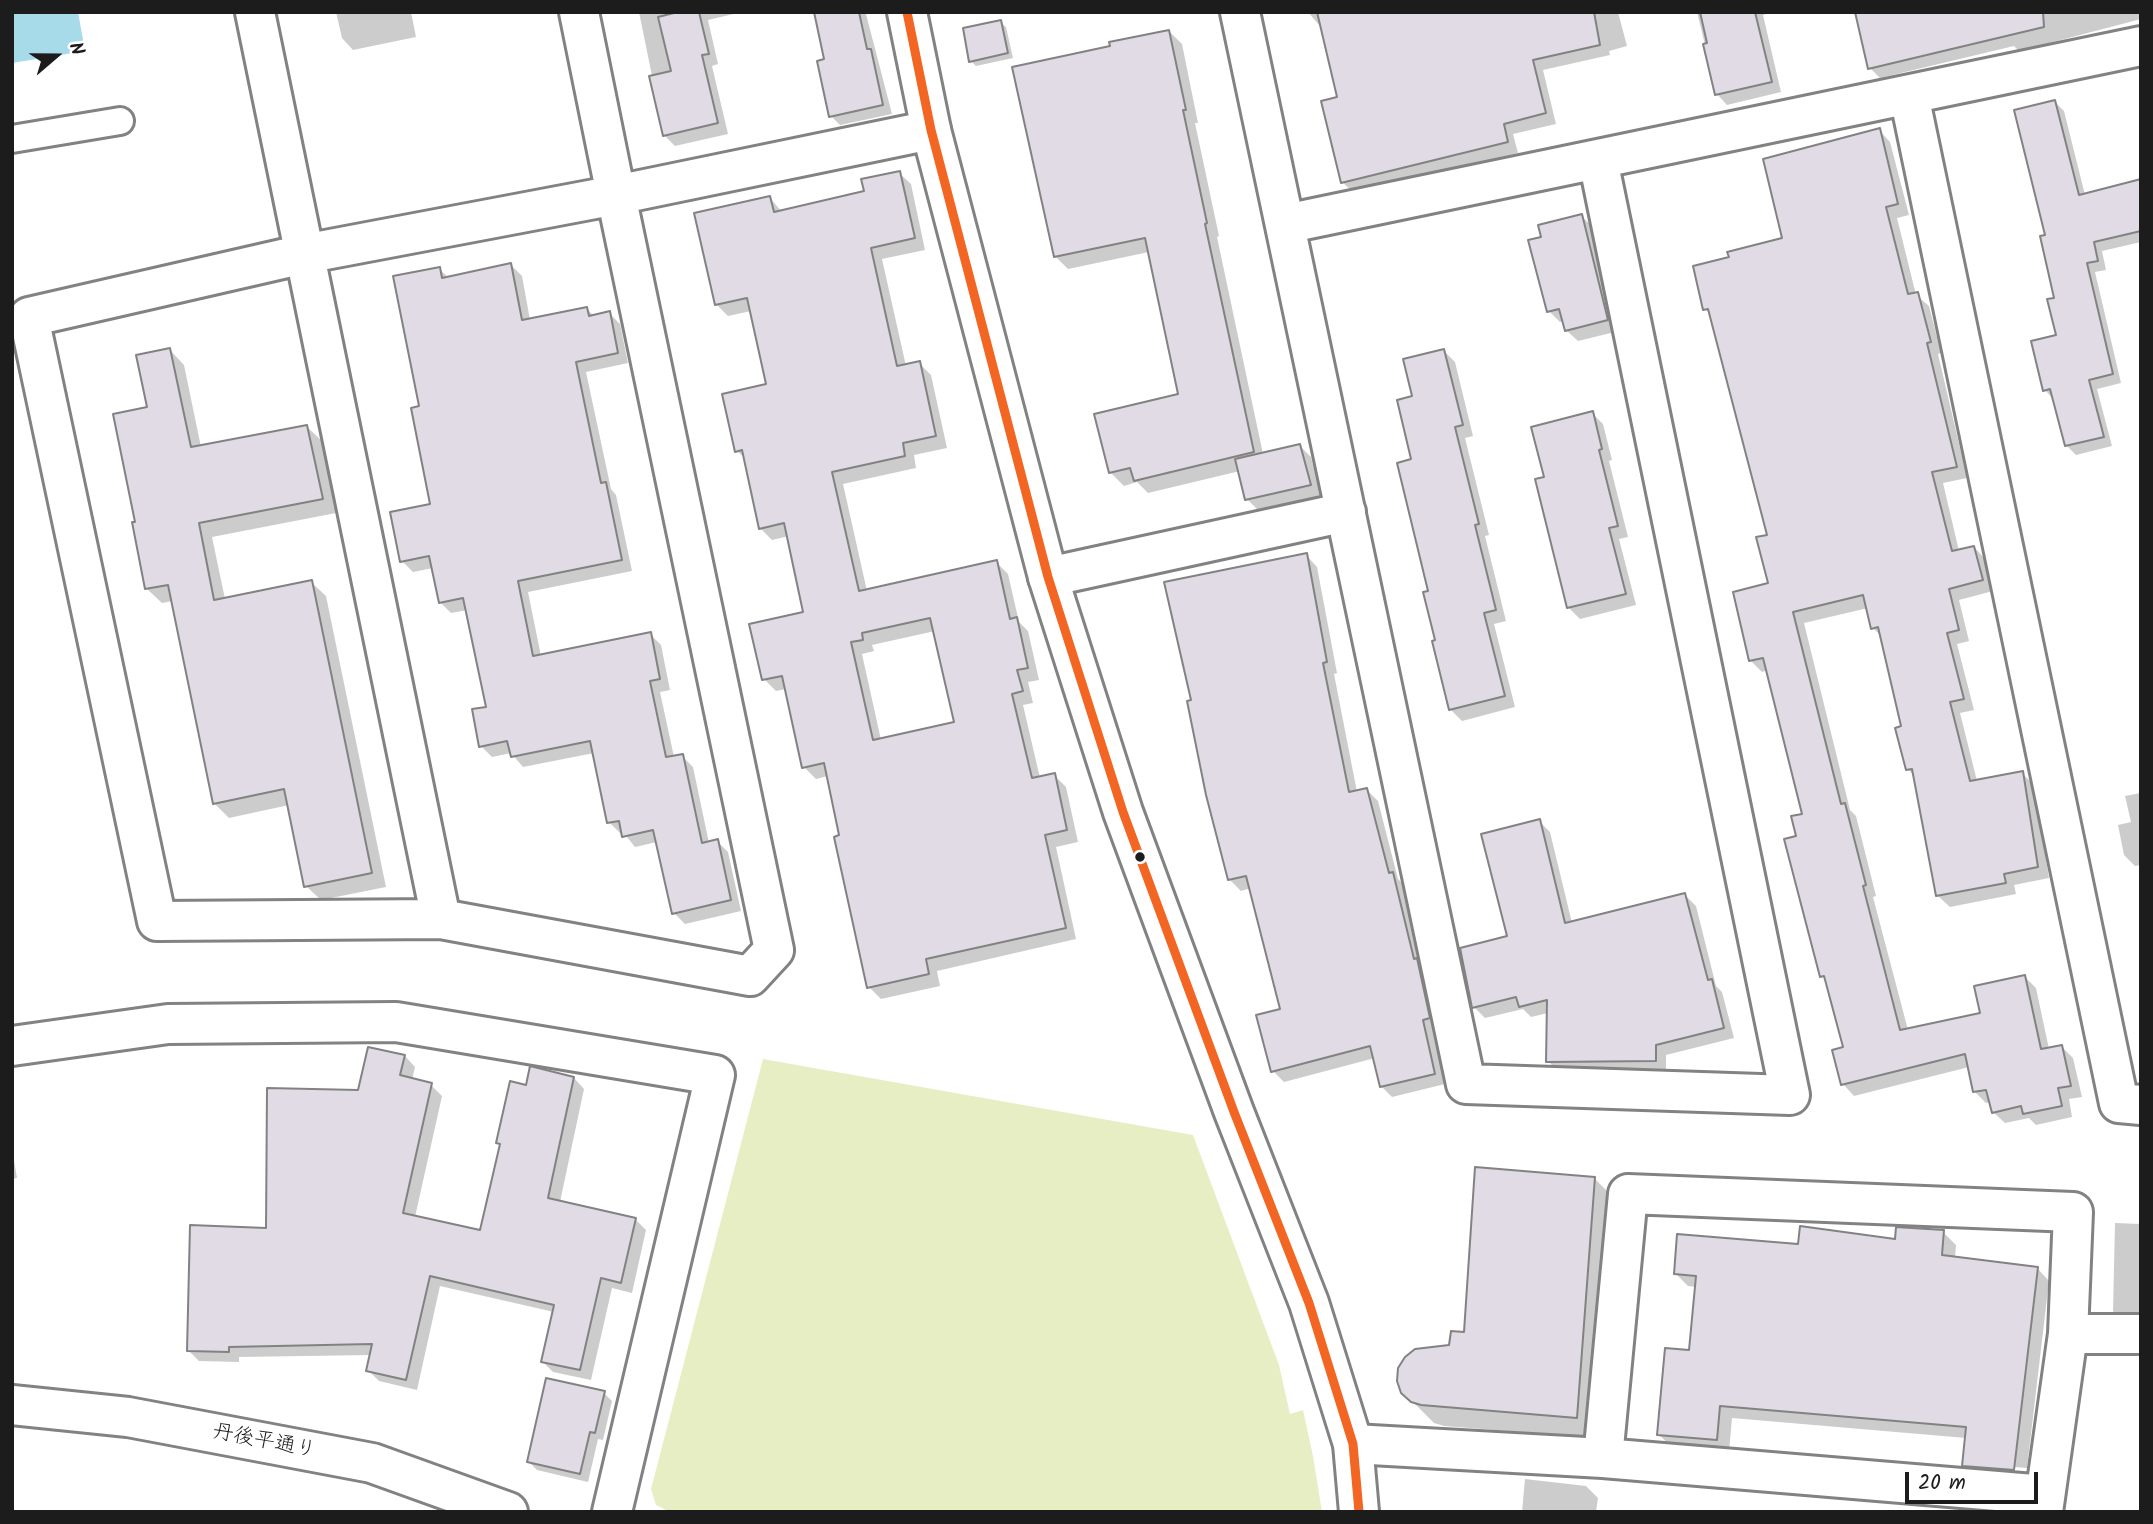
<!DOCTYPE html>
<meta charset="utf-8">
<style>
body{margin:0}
#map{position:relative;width:2153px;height:1524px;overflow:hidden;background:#fff;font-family:Kalam,sans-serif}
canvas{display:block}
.frame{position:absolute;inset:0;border:14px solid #1c1c1c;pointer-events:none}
.north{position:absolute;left:21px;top:21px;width:70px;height:70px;-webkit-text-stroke:5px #fff;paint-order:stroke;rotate:70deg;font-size:19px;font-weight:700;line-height:28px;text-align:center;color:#1c1c1c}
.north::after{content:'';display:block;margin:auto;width:24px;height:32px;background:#1c1c1c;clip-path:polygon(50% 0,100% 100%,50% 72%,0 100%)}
.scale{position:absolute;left:1905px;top:1472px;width:133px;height:32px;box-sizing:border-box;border:4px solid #1c1c1c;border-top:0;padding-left:9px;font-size:21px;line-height:24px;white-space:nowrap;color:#1c1c1c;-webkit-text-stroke:5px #fff;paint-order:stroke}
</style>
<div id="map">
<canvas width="2153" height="1524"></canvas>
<div class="frame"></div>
<div class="north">N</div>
<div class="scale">20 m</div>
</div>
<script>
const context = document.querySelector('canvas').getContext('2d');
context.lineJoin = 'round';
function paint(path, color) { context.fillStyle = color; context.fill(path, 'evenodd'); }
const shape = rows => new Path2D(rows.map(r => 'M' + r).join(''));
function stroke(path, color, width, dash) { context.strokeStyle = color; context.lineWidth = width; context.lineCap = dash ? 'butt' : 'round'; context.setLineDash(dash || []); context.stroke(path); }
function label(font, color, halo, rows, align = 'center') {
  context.font = font + ' Kalam,"Klee One",sans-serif'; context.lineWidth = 6; context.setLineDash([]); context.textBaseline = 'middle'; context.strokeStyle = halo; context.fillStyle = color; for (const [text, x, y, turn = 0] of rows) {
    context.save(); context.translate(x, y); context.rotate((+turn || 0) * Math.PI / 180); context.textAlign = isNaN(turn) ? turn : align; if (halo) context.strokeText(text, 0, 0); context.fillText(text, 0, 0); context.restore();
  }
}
paint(shape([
 [763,1059,1193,1135,1279,1365,1290,1414,1303,1410,1313,1456,1322,1512,670,1512,656,1505,651,1489]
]), '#e8eec4');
paint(shape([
 [12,12,78,12,85,51,12,63]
]), '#a7dbea');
paint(shape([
 [336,12,411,12,416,37,353,50,342,38],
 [639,12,742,12,708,20,718,64,712,66,728,134,675,146,664,135],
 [821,12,866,14,892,114,840,125,831,116],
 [1308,12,1618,12,1627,46,1609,51,1610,55,1543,70,1556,124,1513,134,1518,153,1353,192,1342,182,1339,98,1321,25,1319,25],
 [1697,12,1773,12,1763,15,1781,92,1727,105,1717,94],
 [1856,12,2141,12,2141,19,2019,51,2014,46,1880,78,1870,68],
 [1000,22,1006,27,1013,58,976,66,971,61],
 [1169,31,1182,44,1198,123,1195,123,1219,236,1217,237,1263,454,1300,446,1311,457,1321,496,1258,510,1247,499,1240,471,1148,493,1137,482,1124,486,1110,472,1180,395,1149,252,1068,269,1055,256,1112,48],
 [2055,102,2064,111,2085,195,2141,209,2141,242,2102,251,2106,270,2095,272,2121,383,2097,389,2112,446,2076,455,2066,445,2054,400,2045,390,2058,336,2057,299,2047,237],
 [1879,130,1890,142,1909,215,1897,218,1916,295,1929,306,1941,353,1938,354,1967,478,1943,483,1959,551,1974,547,1985,559,1993,591,1959,600,1969,641,1957,644,1974,710,1960,713,1977,781,2022,773,2034,785,2049,878,2014,885,2016,894,1950,907,1938,896,1915,777,1908,769,1903,727,1882,637,1873,628,1868,608,1804,623,1850,810,1856,816,1876,896,1873,897,1908,1030,1982,1015,2025,977,2036,988,2049,1049,2062,1047,2073,1058,2082,1097,2069,1099,2072,1117,2036,1125,2029,1118,2005,1123,1993,1112,1991,1102,1986,1103,1975,1092,1969,1067,1854,1096,1843,1084,1846,1048,1828,982,1822,976,1798,837,1804,815,1768,670,1762,672,1751,661,1770,584,1769,536,1712,316,1705,309,1731,258,1784,240],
 [899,173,911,184,925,250,882,259,906,366,919,363,931,375,947,448,914,455,916,468,843,484,867,591,996,562,1008,574,1019,622,1028,631,1039,680,1028,682,1033,703,1023,705,1040,778,1054,775,1066,787,1078,842,1056,847,1076,939,937,971,940,986,881,999,869,987,828,776,816,779,804,767,786,689,776,691,764,679,805,613,789,536,772,540,760,528,746,459,737,451,768,385,751,311,728,316,716,304,770,198,782,212,866,193],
 [935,631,956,723,881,740,862,654,874,651,872,645],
 [1581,216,1593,227,1619,331,1578,341,1566,330,1564,321,1560,322,1549,311,1543,238],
 [511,265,522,276,530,320,587,309,594,316,609,313,620,324,628,363,586,372,611,489,616,495,632,571,528,592,541,656,650,634,661,645,670,690,660,692,674,757,682,756,693,767,709,843,717,841,728,852,741,911,685,924,674,913,657,842,635,847,623,832,620,833,609,822,594,753,523,767,511,753,492,757,481,746,488,708,467,610,451,613,440,602,433,568,413,572,402,561,432,505,421,408,439,269,449,278],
 [170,350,184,365,201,447,307,427,322,441,336,513,212,537,225,599,311,582,326,596,386,887,321,900,306,886,289,805,229,818,214,803,173,601,162,603,147,589,137,523,149,408],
 [1444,351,1455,362,1473,436,1465,438,1489,535,1485,536,1506,621,1494,624,1515,707,1462,721,1451,710,1434,642,1438,641,1414,460,1414,397],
 [1592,413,1603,424,1612,460,1609,461,1628,537,1619,539,1636,605,1580,619,1569,608,1546,478],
 [1306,555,1317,567,1337,673,1334,674,1357,792,1367,790,1378,801,1398,879,1404,885,1440,1029,1433,1031,1445,1084,1392,1097,1381,1086,1375,1058,1284,1082,1273,1071,1282,1010,1251,888,1241,891,1230,880,1193,701],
 [2141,793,2141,865,2135,866,2124,855,2118,825,2131,822,2125,796],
 [1539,821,1550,832,1572,923,1685,895,1696,906,1716,986,1722,992,1734,1038,1666,1055,1666,1072,1559,1072,1548,1061,1548,1013,1531,1017,1523,1009,1485,1018,1474,1007,1509,937],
 [405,1056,415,1067,412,1080,431,1085,442,1096,415,1217,481,1232,501,1146,497,1143,527,1087,574,1078,584,1089,560,1202,635,1219,646,1230,632,1293,612,1288,591,1380,553,1372,542,1361,554,1312,440,1286,417,1390,379,1381,368,1370,371,1355,239,1357,239,1362,199,1361,188,1350,360,1091],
 [12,1148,17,1178,12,1179],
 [1594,1178,1616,1200,1598,1438,1444,1426,1434,1423,1403,1392,1465,1334],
 [2115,1223,2141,1224,2141,1323,2124,1323,2113,1311],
 [1943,1232,1956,1245,1955,1258,2037,1268,2049,1281,2027,1468,1978,1464,1966,1438,1732,1418,1729,1452,1672,1447,1659,1435,1691,1352,1696,1287,1688,1286,1676,1274,1800,1246,1897,1241],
 [604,1393,612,1401,603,1440,598,1439,588,1482,537,1470,529,1462],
 [1525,1479,1586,1486,1598,1498,1596,1512,1522,1512]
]), '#0003');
const building = shape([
 [678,12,699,12,709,54,702,55,718,123,663,136,649,76,671,71,658,17,678,12],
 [814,12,859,12,867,49,871,49,883,105,829,117,817,61,824,59,814,12],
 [1317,12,1594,12,1600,45,1533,60,1546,113,1504,124,1508,142,1341,183,1321,101,1337,97,1317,12],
 [1700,12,1755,12,1772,82,1715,95,1703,44,1707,43,1700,12],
 [1855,12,2043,12,2044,27,1868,69,1855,12],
 [1001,20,1008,53,969,62,963,28,1001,20],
 [1169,30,1186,110,1183,110,1207,223,1205,224,1254,452,1134,481,1130,468,1109,473,1094,414,1178,394,1145,238,1054,257,1012,67,1110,46,1109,42,1169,30],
 [2055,100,2079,195,2141,179,2141,231,2094,242,2098,261,2087,263,2113,374,2089,380,2104,437,2065,446,2050,389,2043,391,2031,341,2056,335,2047,299,2054,298,2040,236,2045,235,2014,110,2055,100],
 [1880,128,1898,204,1886,207,1908,294,1918,292,1931,342,1927,343,1957,467,1932,472,1952,551,1974,546,1983,580,1949,589,1959,630,1947,633,1964,699,1950,702,1970,781,2023,771,2038,867,2004,874,2006,883,1936,896,1912,769,1906,770,1895,728,1901,726,1878,627,1871,629,1863,595,1793,612,1841,804,1845,803,1866,885,1863,886,1900,1030,1980,1013,1974,986,2025,975,2041,1049,2062,1045,2071,1086,2058,1088,2062,1106,2023,1114,2021,1106,1992,1113,1986,1090,1973,1092,1965,1054,1841,1085,1832,1050,1843,1047,1824,976,1820,977,1784,839,1796,836,1791,816,1802,814,1763,658,1749,661,1733,592,1768,583,1756,537,1767,535,1708,309,1703,310,1693,266,1729,257,1727,252,1782,238,1763,159,1880,128],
 [900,171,915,238,871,248,897,366,920,361,936,436,903,443,905,456,832,472,859,591,997,560,1010,619,1017,617,1028,668,1017,670,1023,691,1012,694,1032,778,1055,773,1067,830,1045,835,1066,928,926,959,929,974,867,988,834,837,839,835,824,763,802,768,782,676,762,680,749,624,803,612,784,523,759,529,742,450,735,452,722,394,766,384,747,298,715,305,694,213,770,196,774,212,864,191,861,179,900,171],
 [930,618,954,722,873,740,851,642,863,640,862,633,930,618],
 [1582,214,1608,320,1565,331,1559,309,1547,312,1528,240,1541,237,1538,225,1582,214],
 [511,263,522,320,587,307,589,316,610,311,618,353,576,362,601,483,606,482,622,560,518,581,533,656,651,632,660,679,650,681,666,757,683,754,702,843,718,839,731,900,672,914,653,830,622,837,619,821,607,823,590,741,511,757,507,741,479,747,472,709,486,707,463,598,439,603,429,556,400,562,390,512,430,504,411,408,419,406,393,276,440,267,442,278,511,263],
 [170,348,191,447,307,425,323,499,199,523,214,600,312,580,372,873,304,887,284,789,213,804,168,585,145,589,132,522,135,522,113,414,147,407,136,355,170,348],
 [1444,349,1463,425,1455,427,1479,524,1475,525,1496,610,1484,613,1505,696,1449,710,1432,641,1435,640,1423,592,1428,591,1397,463,1411,459,1397,400,1412,396,1403,359,1444,349],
 [1593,411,1602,449,1599,450,1618,526,1609,528,1626,594,1567,608,1535,479,1544,477,1531,427,1593,411],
 [1300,444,1311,485,1245,500,1235,459,1300,444],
 [1307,553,1327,662,1323,663,1349,792,1367,788,1389,873,1393,872,1414,959,1417,958,1430,1018,1423,1020,1435,1074,1380,1087,1370,1046,1271,1072,1256,1015,1280,1009,1246,876,1228,880,1206,795,1187,701,1191,700,1164,582,1307,553],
 [1540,819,1565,923,1685,893,1708,980,1712,979,1724,1028,1656,1045,1656,1061,1546,1062,1547,1000,1519,1007,1516,997,1472,1008,1460,948,1507,936,1481,834,1540,819],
 [368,1047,405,1055,400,1075,432,1083,403,1213,480,1230,500,1144,496,1143,510,1081,526,1085,530,1066,574,1077,548,1198,636,1218,621,1283,601,1278,580,1370,541,1362,554,1305,430,1276,406,1380,366,1371,372,1344,229,1347,229,1352,187,1351,190,1225,266,1228,267,1088,358,1090,368,1047],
 [1475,1167,1595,1177,1577,1418,1421,1405,1411,1402,1401,1393,1397,1381,1398,1368,1405,1357,1415,1349,1449,1345,1451,1331,1464,1332,1475,1167],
 [1800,1226,1895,1239,1896,1227,1944,1230,1942,1255,2038,1267,2014,1470,1962,1466,1966,1427,1720,1406,1717,1440,1657,1435,1665,1348,1689,1350,1696,1276,1674,1274,1677,1234,1798,1244,1800,1226],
 [546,1378,605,1391,595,1433,590,1432,580,1474,527,1462,546,1378]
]);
paint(building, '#e0dbe4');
stroke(building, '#828282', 2);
const service = shape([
 [12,139,120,121]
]);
const minor = shape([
 [255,12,441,919],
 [579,12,616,195,774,950,750,976,441,919,157,921,29,317,304,254,616,195,931,130],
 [1240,12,1466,1084,1790,1095,1598,160],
 [1909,95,2119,1103,2141,1105],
 [1285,224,2141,46],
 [1048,577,1346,512],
 [12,1046,168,1024,396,1022,715,1075,612,1512],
 [2068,1334,2141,1334],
 [1353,1444,1603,1458,2045,1495],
 [1603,1458,1628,1194,2073,1212,2068,1334,2043,1512]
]);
const tertiary = shape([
 [907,12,931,130,1048,577,1123,812,1234,1112,1309,1303,1353,1444,1359,1512],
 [12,1405,128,1417,372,1463,508,1512]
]);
stroke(service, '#828282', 32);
stroke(minor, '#828282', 44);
stroke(tertiary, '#828282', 44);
stroke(service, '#fff', 26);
stroke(minor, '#fff', 38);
stroke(tertiary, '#fff', 38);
stroke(shape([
 [907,12,931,130,1048,577,1123,812,1234,1112,1309,1303,1353,1444,1359,1512]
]), '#f26522', 9);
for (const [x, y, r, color] of [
 [1140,857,6,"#1c1c1c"]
]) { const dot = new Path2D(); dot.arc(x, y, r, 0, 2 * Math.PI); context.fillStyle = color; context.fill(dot); stroke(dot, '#fff', 2.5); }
label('21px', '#1c1c1c', '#fff', [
 ["丹後平通り",264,1443,11]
]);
</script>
